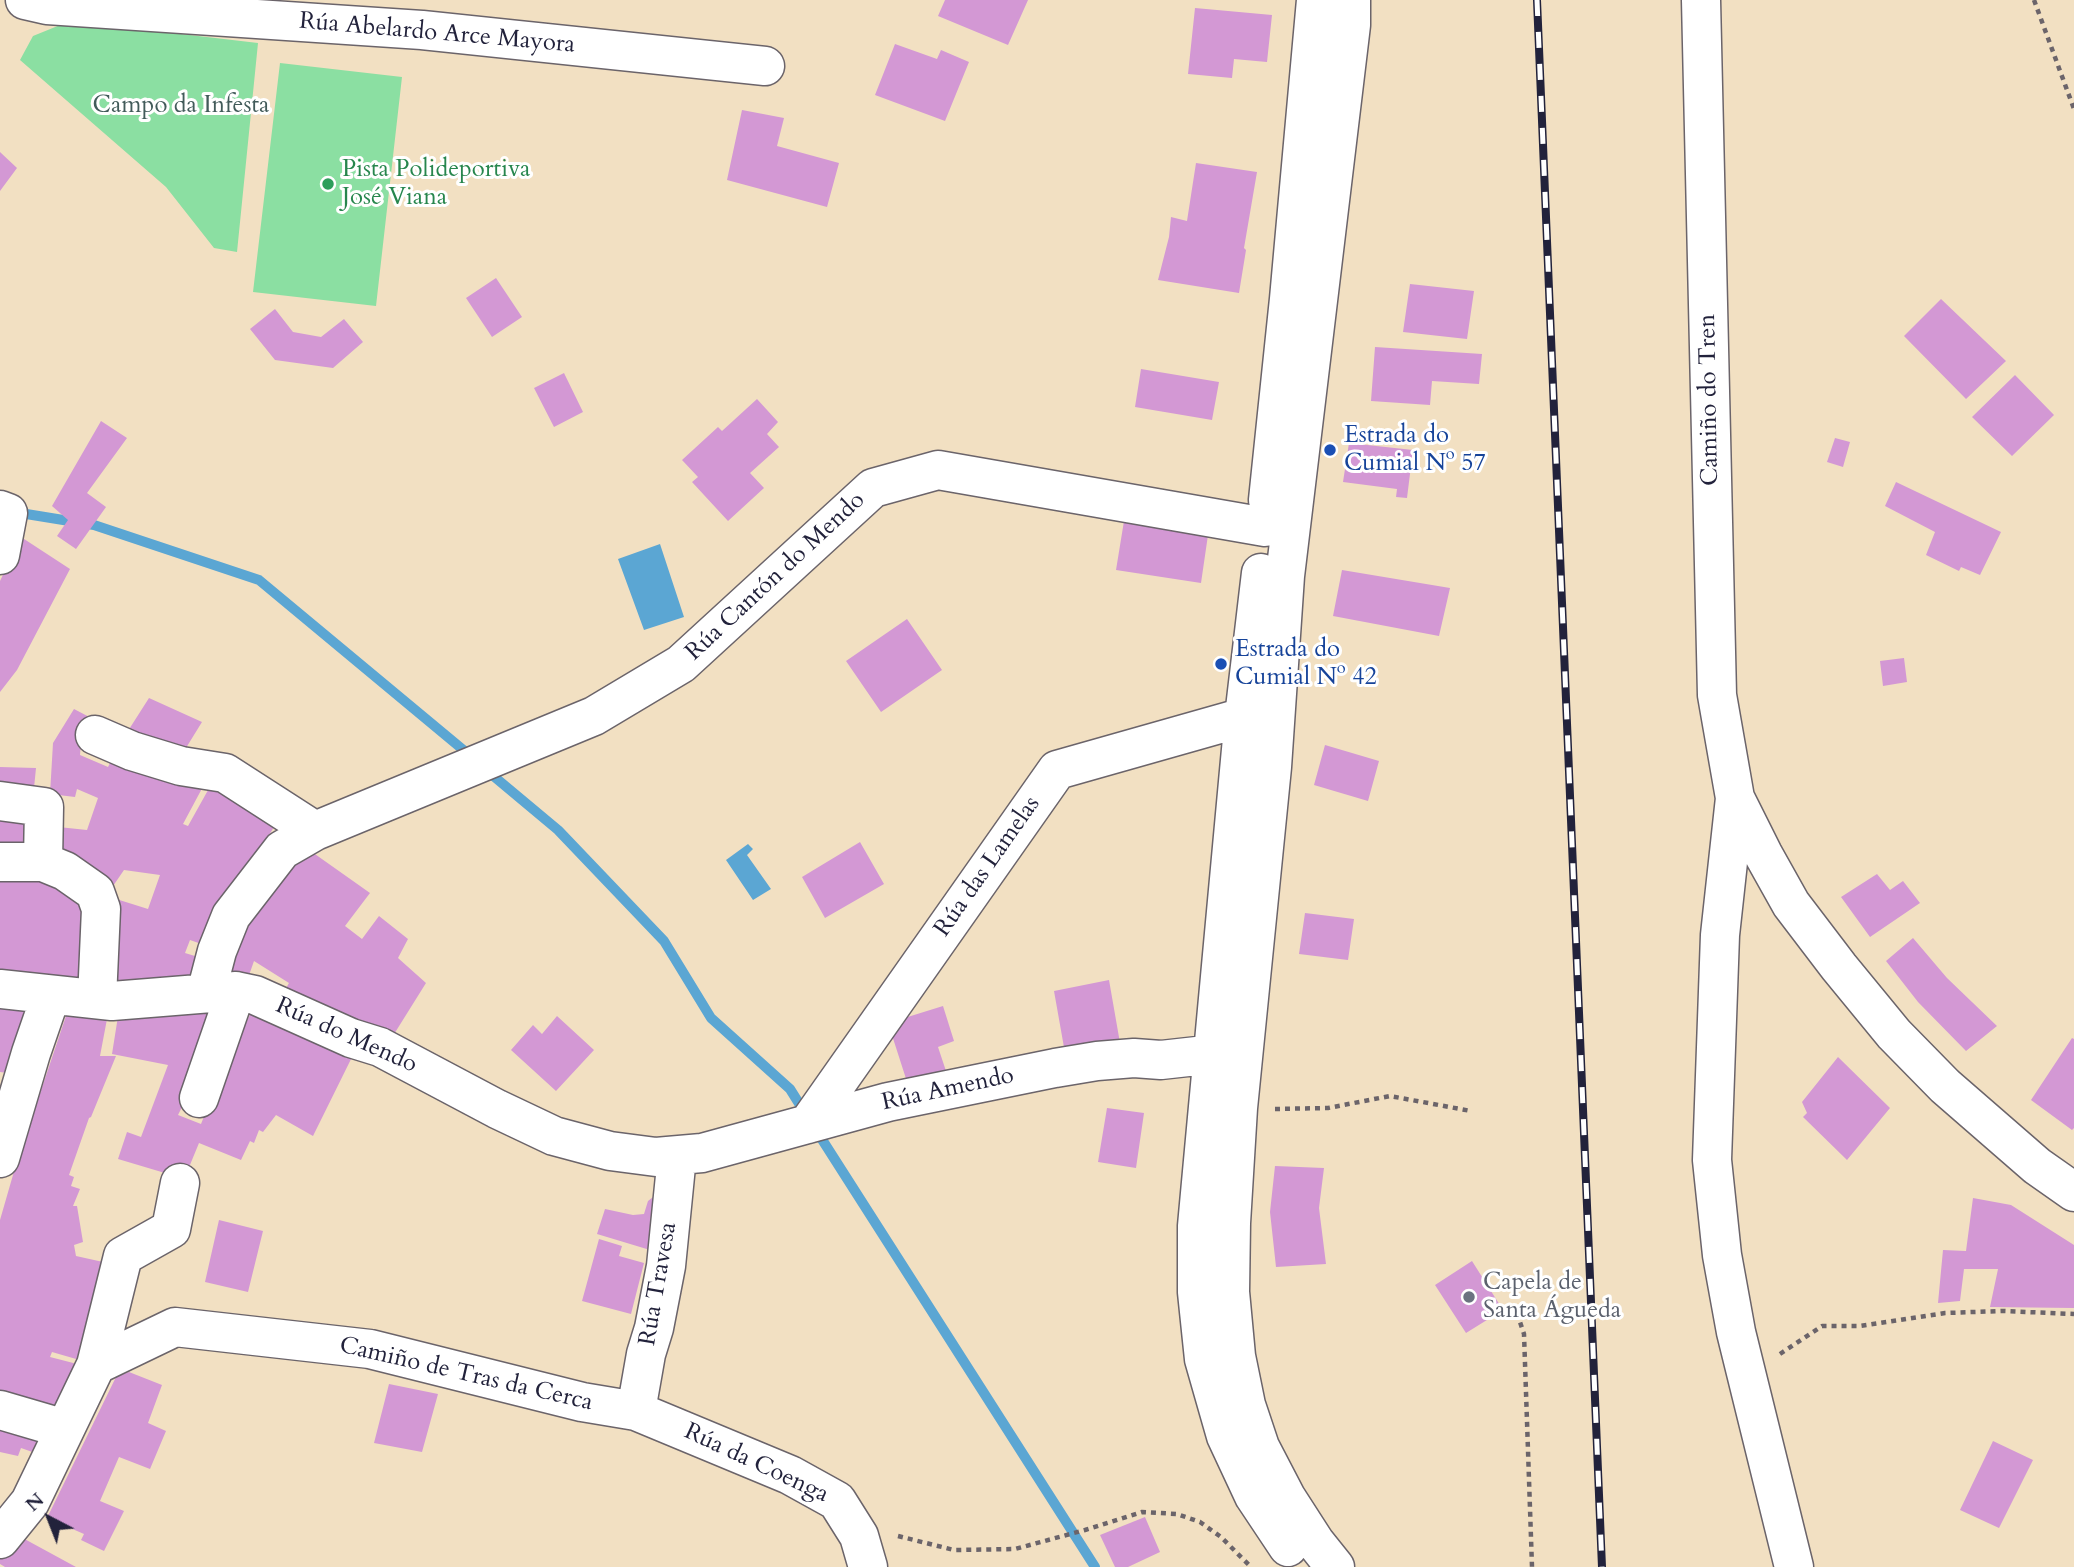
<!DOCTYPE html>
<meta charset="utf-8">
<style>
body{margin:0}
#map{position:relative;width:2074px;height:1567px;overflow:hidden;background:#f2e0c2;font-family:Cardo,serif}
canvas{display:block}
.north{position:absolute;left:14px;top:1483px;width:70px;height:70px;-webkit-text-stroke:5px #fff;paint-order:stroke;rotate:318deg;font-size:19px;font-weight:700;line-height:28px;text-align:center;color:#22223b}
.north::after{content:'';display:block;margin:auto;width:24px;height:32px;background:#22223b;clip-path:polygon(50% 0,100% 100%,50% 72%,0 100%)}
</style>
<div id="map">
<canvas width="2074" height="1567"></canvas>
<div class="north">N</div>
</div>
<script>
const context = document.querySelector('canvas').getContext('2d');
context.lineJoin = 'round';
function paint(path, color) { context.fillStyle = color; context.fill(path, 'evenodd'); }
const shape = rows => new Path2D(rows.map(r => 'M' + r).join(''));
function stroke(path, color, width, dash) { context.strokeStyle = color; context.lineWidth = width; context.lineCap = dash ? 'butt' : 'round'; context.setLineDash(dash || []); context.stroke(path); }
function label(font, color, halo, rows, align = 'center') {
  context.font = font + ' Cardo,serif'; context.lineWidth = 6; context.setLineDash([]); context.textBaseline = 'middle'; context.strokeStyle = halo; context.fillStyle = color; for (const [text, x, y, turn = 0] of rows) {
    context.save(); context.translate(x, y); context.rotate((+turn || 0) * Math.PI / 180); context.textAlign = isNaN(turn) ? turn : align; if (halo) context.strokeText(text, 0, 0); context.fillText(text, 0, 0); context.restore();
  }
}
paint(shape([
 [70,21,258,43,237,252,214,248,166,187,20,60,33,36],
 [280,63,402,77,376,306,253,292]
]), '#8bdfa2');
paint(shape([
 [660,544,684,617,644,630,618,559],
 [748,844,753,849,747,855,771,889,753,900,726,860]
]), '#5ba6d3');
stroke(shape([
 [14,512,94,525,259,580,473,758],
 [485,769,558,830,664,941,711,1018,790,1089,805,1113],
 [816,1130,1095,1567]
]), '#5ba6d3', 10);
paint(shape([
 [945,0,1028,0,1008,45,938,16],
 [1195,8,1272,15,1267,62,1234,59,1232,78,1188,74],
 [895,44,937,59,941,50,969,62,945,121,875,95],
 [742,110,784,118,777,146,839,163,827,207,727,180],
 [0,152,17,168,0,191],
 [1196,163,1257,172,1244,248,1246,250,1239,293,1158,280,1169,237,1171,217,1187,221],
 [496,278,522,317,492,337,466,298],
 [1410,284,1474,291,1467,339,1403,332],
 [1941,299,2006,361,1966,399,1904,336],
 [275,309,293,332,321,337,344,319,363,342,333,368,275,360,250,329],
 [1375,347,1482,354,1479,384,1432,381,1430,405,1371,401],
 [1141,369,1219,382,1212,420,1135,407],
 [564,373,583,412,554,427,534,388],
 [2015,375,2054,415,2012,456,1972,417],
 [757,399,778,422,767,434,779,447,750,473,764,488,728,521,692,482,698,477,682,460,718,427,722,431],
 [101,421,127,438,87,493,106,507,76,549,57,536,68,520,52,506],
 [1835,438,1850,442,1843,467,1827,462],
 [1349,443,1413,450,1407,498,1396,497,1397,489,1343,482],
 [1896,482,2001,532,1980,575,1961,567,1959,571,1926,555,1935,532,1885,506],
 [1124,521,1208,535,1201,583,1116,570],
 [21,537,70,569,17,670,0,692,0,581],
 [1342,570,1450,588,1439,636,1333,616],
 [907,619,942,670,881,712,846,661],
 [1904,658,1907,682,1883,686,1880,661],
 [149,698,202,722,181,756,126,734],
 [74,709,95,720,81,742,80,755,108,767,113,757,206,781,183,824,188,826,212,783,277,822,243,878,207,946,190,940,185,953,208,960,198,990,101,993,113,898,148,909,160,875,124,870,111,889,49,847,49,826,87,830,98,798,77,789,75,797,50,794,53,743],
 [1325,745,1379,761,1368,801,1314,785],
 [0,767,36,768,33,798,0,796],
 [0,808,41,815,39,861,0,858],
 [860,842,884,884,825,918,802,877],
 [312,852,370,893,345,926,362,939,379,916,408,939,398,958,426,983,391,1039,285,990,289,983,254,961,247,981,216,979,263,880],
 [36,865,85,902,91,995,0,985,0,869],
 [1877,874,1890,890,1903,881,1920,903,1870,937,1841,897],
 [1305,913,1354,919,1348,960,1299,954],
 [1913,938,1947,978,1997,1026,1966,1051,1918,1002,1886,961],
 [1109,980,1120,1043,1065,1053,1054,991],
 [0,994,42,999,15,1074,0,1072],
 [255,1004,356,1049,313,1136,276,1115,263,1132,259,1130,254,1143,250,1141,241,1160,199,1143,185,1177,175,1176,118,1159,127,1132,141,1137,168,1065,112,1054,119,1010,226,1007,202,1067,178,1115,201,1124,219,1079],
 [943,1006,954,1041,938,1047,948,1077,909,1088,890,1029,898,1020],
 [72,1011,107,1019,100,1056,116,1056,91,1117,89,1118,69,1175,74,1177,71,1186,80,1189,73,1206,77,1206,83,1242,74,1245,76,1256,112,1264,83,1361,52,1352,50,1357,81,1365,60,1413,0,1397,0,1220,15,1168,66,1016],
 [557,1016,594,1050,556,1091,511,1050,533,1025,542,1034],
 [2072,1038,2074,1039,2074,1128,2072,1130,2031,1100],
 [1838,1057,1890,1108,1847,1160,1803,1117,1807,1113,1802,1102],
 [1107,1108,1144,1113,1136,1168,1098,1162],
 [1275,1166,1324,1168,1319,1208,1326,1264,1276,1267,1270,1212],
 [662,1190,660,1253,597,1234,605,1209,633,1215,644,1214,648,1201],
 [1973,1198,2011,1205,2074,1245,2074,1308,1990,1307,1998,1269,1964,1269,1960,1301,1938,1303,1943,1250,1966,1251],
 [219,1220,263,1231,248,1292,205,1282],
 [599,1239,622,1246,619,1256,644,1263,631,1314,582,1301],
 [1472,1261,1503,1310,1466,1333,1435,1285],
 [129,1372,162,1385,148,1423,166,1431,150,1469,119,1457,100,1501,124,1511,104,1551,81,1540,84,1534,47,1518,116,1377],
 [389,1384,438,1394,422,1452,374,1443],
 [0,1421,53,1433,41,1455,21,1448,18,1456,0,1452],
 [1993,1441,2033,1460,1999,1528,1960,1510],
 [1145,1517,1160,1552,1128,1567,1115,1567,1100,1535],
 [19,1536,76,1567,5,1567,0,1564,0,1559]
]), '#d398d4');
const minor = shape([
 [25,0,47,5,422,30,765,66],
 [1701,0,1717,695,1735,798,1720,935,1712,1160,1722,1255,1736,1332,1794,1567],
 [1268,500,1289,299,1316,0],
 [0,510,8,513,0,555],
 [1261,573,1244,717,1197,1226,1197,1292,1204,1359,1226,1436,1254,1496,1288,1547],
 [95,735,132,751,181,766,225,773,315,831],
 [1735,798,1763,854,1791,904,1839,967,1894,1034,1945,1086,2037,1166,2074,1192],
 [0,801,44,807,43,862,65,871,95,892,101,909,97,999],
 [0,862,43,862],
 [0,989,112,1001,236,991,255,995,351,1038,380,1047,497,1109,554,1136,610,1151,656,1157,702,1153,888,1102,1055,1068,1097,1061,1134,1058,1161,1060,1224,1053],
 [206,993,217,951,231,916,282,850,315,831,594,716,681,664,873,488,938,470,1265,527],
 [199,1098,236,991],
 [808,1124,1057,770,1244,717],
 [0,1158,31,1053,51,995],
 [96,1365,123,1256,171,1229,180,1183],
 [0,1410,65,1429],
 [636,1411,646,1354,654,1328,666,1266,677,1156],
 [0,1539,30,1502,96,1365,175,1327,370,1349,582,1402,636,1411,790,1475,837,1501,859,1536,868,1567],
 [1335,1567,1315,1542,1286,1497,1260,1447,1246,1405,1236,1356,1230,1292,1231,1223,1238,1108,1272,767,1285,576,1351,25,1351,0]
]);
stroke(minor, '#6b646a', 41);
stroke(shape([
 [2034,0,2074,109],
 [1275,1109,1328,1108,1390,1096,1471,1111],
 [1517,1313,1524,1334,1532,1567],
 [1780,1354,1822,1326,1860,1326,1945,1313,2003,1311,2074,1314],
 [898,1536,954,1550,1015,1549,1085,1530,1142,1512,1177,1514,1200,1522,1221,1537,1251,1567]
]), '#6b646a', 4.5, [5, 5]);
stroke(minor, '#fff', 38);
const rail = shape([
 [1537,0,1602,1567]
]);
stroke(rail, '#22223b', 8);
stroke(rail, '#fff', 5, [16]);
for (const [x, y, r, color] of [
 [328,184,7,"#2e9e5b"],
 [1330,450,7,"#1a4fb4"],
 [1221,664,7,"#1a4fb4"],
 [1469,1297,7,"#6b7280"]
]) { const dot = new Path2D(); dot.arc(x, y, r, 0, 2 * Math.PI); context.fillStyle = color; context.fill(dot); stroke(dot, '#fff', 2.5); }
label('24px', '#22223b', '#fff', [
 ["Rúa Abelardo Arce Mayora",437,34,5],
 ["Camiño do Tren",1710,400,-91],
 ["Rúa Cantón do Mendo",776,577,-43],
 ["Rúa das Lamelas",988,867,-55],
 ["Rúa do Mendo",346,1036,24],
 ["Rúa Amendo",948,1090,-12],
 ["Rúa Travesa",659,1284,-80],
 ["Camiño de Tras da Cerca",466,1375,13],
 ["Rúa da Coenga",756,1464,25]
]);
label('24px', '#425b5a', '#fff', [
 ["Campo da Infesta",181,106]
]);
label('24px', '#27864d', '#fff', [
 ["Pista Polideportiva",342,170],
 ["José Viana",342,198]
], 'left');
label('24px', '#164399', '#fff', [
 ["Estrada do",1344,436],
 ["Cumial Nº 57",1344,464],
 ["Estrada do",1235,650],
 ["Cumial Nº 42",1235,678]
], 'left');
label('24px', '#5b616d', '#fff', [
 ["Capela de",1483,1283],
 ["Santa Águeda",1483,1311]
], 'left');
</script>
